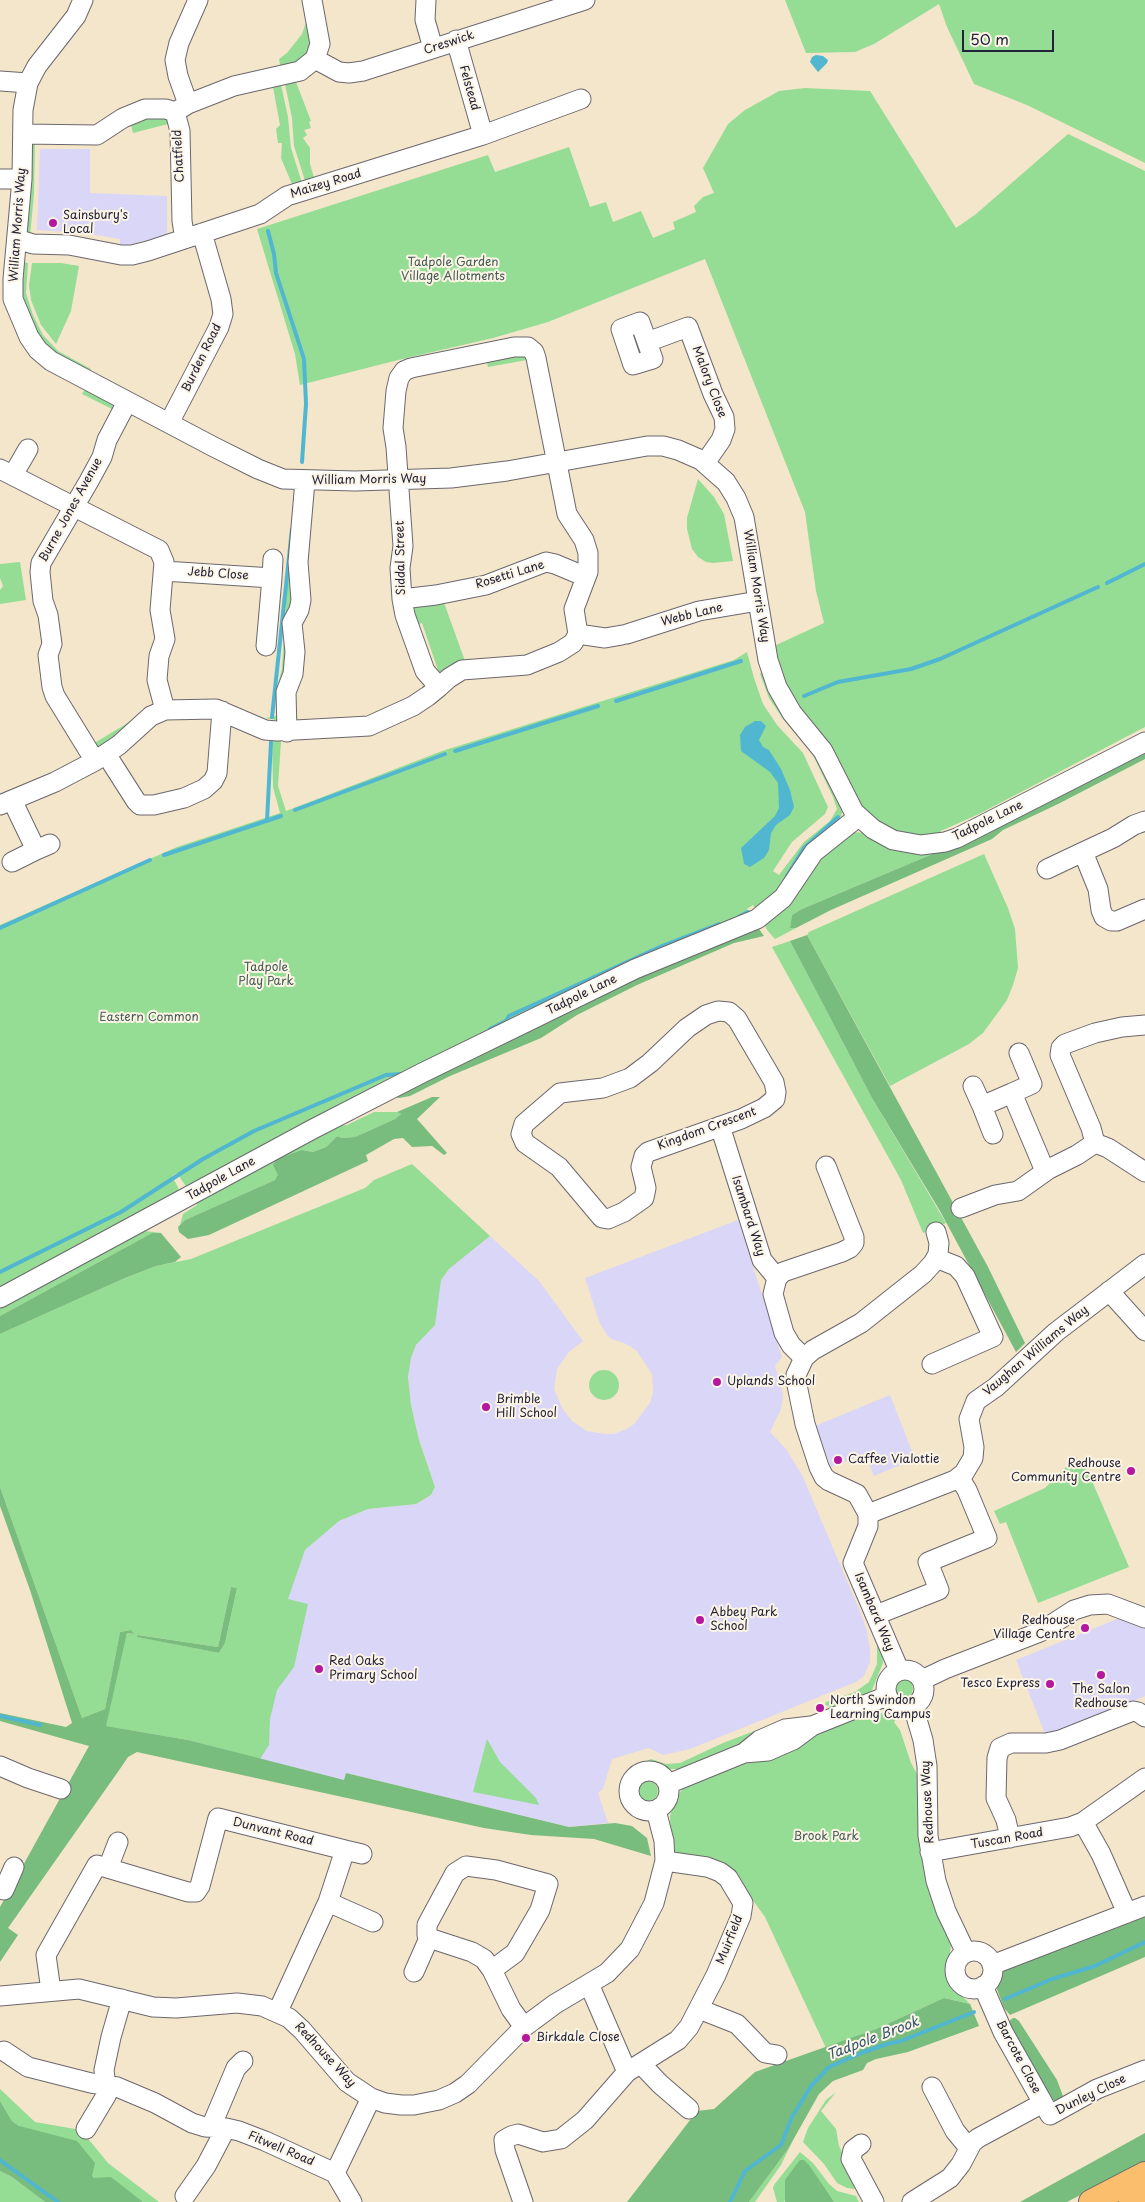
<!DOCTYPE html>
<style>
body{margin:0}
#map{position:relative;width:1145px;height:2202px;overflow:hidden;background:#f4e6ca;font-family:"Playpen Sans",sans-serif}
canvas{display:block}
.scale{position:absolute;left:962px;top:30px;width:92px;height:22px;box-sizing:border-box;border:2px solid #22223b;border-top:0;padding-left:6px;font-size:15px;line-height:18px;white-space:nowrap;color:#22223b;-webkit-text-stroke:4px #fcf5e5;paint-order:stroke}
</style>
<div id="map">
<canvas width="1145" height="2202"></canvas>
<div class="scale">50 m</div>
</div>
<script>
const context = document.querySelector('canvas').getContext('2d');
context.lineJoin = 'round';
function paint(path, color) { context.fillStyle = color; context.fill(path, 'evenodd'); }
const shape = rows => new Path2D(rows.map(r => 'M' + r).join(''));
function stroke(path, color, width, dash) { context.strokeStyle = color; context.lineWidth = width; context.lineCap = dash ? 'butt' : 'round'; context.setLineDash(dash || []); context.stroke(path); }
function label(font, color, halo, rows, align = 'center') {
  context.font = font + ' "Playpen Sans",sans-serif'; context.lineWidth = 4; context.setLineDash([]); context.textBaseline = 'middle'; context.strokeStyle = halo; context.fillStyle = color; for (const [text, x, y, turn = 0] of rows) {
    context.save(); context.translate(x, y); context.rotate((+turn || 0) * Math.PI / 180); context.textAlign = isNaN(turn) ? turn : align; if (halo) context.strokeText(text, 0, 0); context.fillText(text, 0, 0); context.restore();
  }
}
paint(shape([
 [40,149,90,149,90,193,167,196,167,235,120,247,120,239,83,233,37,230],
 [738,1220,782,1357,775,1366,783,1394,781,1409,770,1432,786,1449,802,1475,859,1609,867,1631,870,1649,870,1662,864,1676,856,1682,690,1749,663,1755,649,1748,612,1759,603,1789,598,1793,608,1823,569,1827,346,1773,344,1780,313,1774,188,1740,287,1599,305,1550,339,1521,368,1509,416,1504,431,1495,435,1487,419,1440,411,1405,408,1377,411,1358,416,1345,435,1325,439,1286,441,1280,449,1269,490,1236,539,1281,583,1341,569,1352,557,1369,554,1389,562,1408,572,1421,587,1431,605,1434,614,1434,627,1429,635,1423,650,1403,653,1393,652,1374,636,1350,624,1343,611,1339,607,1335,600,1324,585,1278],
 [890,1395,915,1459,874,1476,865,1454,831,1467,815,1426],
 [1122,1617,1145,1628,1145,1696,1073,1727,1053,1734,1045,1734,1016,1660]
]), '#dad6f7');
paint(shape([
 [785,0,1145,0,1145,163,1027,105,974,84,947,27,939,4,874,44,855,52,806,53],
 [307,19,314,37,307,58,281,70,279,59,287,53,302,34],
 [296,82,311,121,309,122,311,128,304,130,307,135,303,138,310,148,310,164,315,181,306,184,294,146,292,118,285,84],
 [281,85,288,117,291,148,303,186,294,189,281,158,282,143,278,143,276,129,280,125,273,87],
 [805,88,870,91,956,228,976,214,1068,134,1145,171,1145,727,981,813,941,831,936,838,906,838,867,818,785,691,774,646,824,623,816,591,805,512,705,259,548,322,493,338,398,360,300,385,295,354,257,229,488,155,495,172,569,147,590,207,606,202,613,222,641,211,653,238,675,229,673,222,696,212,694,206,703,197,714,193,703,168,728,124,745,110,779,91],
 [164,116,172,123,133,133,131,125,135,119],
 [35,141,34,194,30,236,26,233,30,146],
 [21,262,28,263,26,293,33,315,43,335,58,351,91,369,89,372,46,349,23,307],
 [32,263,61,263,79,266,71,311,56,344,41,325,31,300,29,285],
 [520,351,532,359,488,367,486,358],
 [85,389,115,404,116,411,82,394],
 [698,479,714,497,724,514,733,561,713,563,706,562,698,557,692,549,687,529,687,518],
 [300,498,282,721,265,718,277,716,277,688,282,669,288,569,293,530],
 [20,562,26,600,0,604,0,590,3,586,0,578,0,564],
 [443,600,465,661,439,673,422,623,413,626,409,607],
 [747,652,754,678,763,704,777,725,803,753,828,807,825,814,792,842,773,871,779,875,804,842,830,821,837,809,833,797,812,753,783,719,769,698,760,674,764,669,806,739,843,810,839,822,786,884,757,912,753,905,747,909,749,915,189,1191,177,1173,172,1176,182,1195,0,1291,0,925,177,847,280,813,273,787,272,739,279,739,281,741,278,786,286,811,442,751,734,660],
 [141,715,104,750,91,745],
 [853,832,863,833,880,841,942,850,802,909,792,915,790,928,796,928,775,939,767,930,764,923,815,860],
 [984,854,1008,908,1015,929,1018,968,1013,985,1007,1000,983,1033,969,1044,890,1086,807,935,809,932],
 [790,941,872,1098,946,1223,923,1233,901,1180,772,947],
 [374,1112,397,1112,401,1114,395,1119,355,1137,342,1138,337,1136,326,1147,313,1152,302,1150,275,1180,185,1220,180,1225,183,1214,197,1205,197,1202,332,1126,347,1125],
 [412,1164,490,1236,449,1269,441,1280,435,1325,416,1345,411,1358,408,1377,411,1405,419,1440,435,1487,431,1495,416,1504,368,1509,339,1521,305,1550,288,1599,308,1604,294,1667,277,1690,270,1719,269,1745,260,1759,188,1740,105,1726,127,1633,133,1634,131,1630,120,1632,105,1709,82,1718,0,1487,0,1334,125,1278,156,1266,191,1259,365,1188,374,1180],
 [231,1587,237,1588,225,1643,219,1653,138,1637,139,1635,218,1647],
 [145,1231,161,1233,152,1233,0,1316,0,1306],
 '589 1385a15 15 0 1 1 30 0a15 15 0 1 1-30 0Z',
 [1076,1457,1089,1474,1129,1567,1038,1603,1006,1522,1000,1524,994,1511,1045,1488],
 [881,1643,883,1663,872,1690,868,1694,829,1709,830,1706,825,1705,826,1702,855,1692,869,1682,877,1664,877,1644],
 '893 1688a10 10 0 1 1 20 0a10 10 0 1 1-20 0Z',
 [878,1712,897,1718,894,1722,900,1730,911,1763,917,1774,922,1774,951,1944,948,1976,951,1984,970,2004,944,1998,876,2029,826,2048,765,1917,736,1877,677,1855,671,1845,670,1816,677,1796,686,1785,869,1713],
 [762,1728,766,1729,728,1752,682,1769,665,1769,654,1765,647,1761,651,1759,666,1764,680,1763,723,1743],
 [487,1739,500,1762,536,1798,539,1805,473,1792],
 '638 1791a10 10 0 1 1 20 0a10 10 0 1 1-20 0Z',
 [0,2089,35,2122,81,2130,108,2163,159,2202,143,2202,111,2178,94,2178,19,2126,12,2121,0,2101],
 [836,2092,821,2111,836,2129,839,2146,858,2187,854,2189,847,2188,837,2183,824,2164,803,2142,808,2128,826,2100],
 [797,2132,781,2165,755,2202,749,2202,788,2149],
 [800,2152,813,2163,829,2184,837,2191,856,2196,859,2202,834,2202,831,2199,784,2200,785,2202,777,2202,773,2188,774,2185],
 [0,2171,12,2177,45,2202,0,2202]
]), '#95dc95');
paint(shape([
 [1145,746,1145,759,1058,804,1003,830,992,839,831,910,796,928,790,928,792,915,802,909,942,850],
 [759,929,764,936,734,943,637,985,577,1015,541,1038,450,1076,410,1096,399,1098,395,1097,629,979,731,937],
 [807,935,988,1267,1025,1343,1016,1352,940,1211,872,1098,790,941],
 [432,1097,440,1097,417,1119,447,1153,444,1155,432,1146,412,1147,403,1138,394,1139,366,1155,368,1161,209,1235,188,1239,179,1232,178,1227,185,1220,275,1180,278,1175,273,1165,277,1159,302,1150,313,1152,326,1147,337,1136,342,1138,355,1137,395,1119,401,1114,397,1112],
 [152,1233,161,1233,181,1257,175,1262,156,1266,125,1278,0,1334,0,1316],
 [0,1487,82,1718,105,1709,120,1632,131,1630,134,1634,127,1633,106,1726,188,1740,344,1780,346,1773,569,1827,615,1823,632,1826,647,1838,651,1856,594,1839,531,1835,484,1828,137,1752,128,1757,122,1766,8,1928,18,1935,0,1962,0,1907,89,1746,0,1721,0,1713,66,1727,72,1723,30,1590,0,1506],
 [231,1587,237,1588,225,1643,219,1653,137,1637,138,1635,218,1647],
 [1145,1910,1145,1957,1010,2015,1004,2008,995,1984,1000,1971],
 [944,1998,970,2004,979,2026,908,2052,876,2059,867,2063,863,2070,833,2081,819,2094,788,2149,749,2202,627,2202,697,2111,714,2109,755,2072,876,2029],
 [1013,2018,1015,2018,1019,2021,1057,2080,1063,2096,1062,2099,1055,2102,1052,2098,1008,2026,1008,2022],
 [0,2101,12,2121,19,2126,77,2141,95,2163,92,2176,94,2178,111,2177,143,2202,45,2202,12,2177,0,2171],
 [1145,2133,1145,2161,1067,2202,1020,2202],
 [800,2160,804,2160,809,2165,834,2202,785,2202,785,2180]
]), '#78bc7e');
paint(shape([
 [816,55,823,56,828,60,827,63,818,72,810,62,812,57],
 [755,721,761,721,766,726,759,740,763,747,769,750,781,769,790,790,794,807,790,815,776,825,771,833,769,850,764,858,750,867,744,864,741,848,775,816,779,808,778,783,770,772,741,751,740,735,745,727]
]), '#51b7d0');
stroke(shape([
 [268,231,274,254,276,273,304,359,306,404,302,462],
 [1107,583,1145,564],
 [804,696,838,682,911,669,940,659,1098,587],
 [616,701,741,661],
 [272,717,292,529],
 [455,751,598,706],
 [295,810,445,754],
 [267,821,271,742],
 [164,855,281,816],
 [787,876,804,848,838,817],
 [740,916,748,912],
 [0,928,150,860],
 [490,1029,506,1021,509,1016,662,946,719,924],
 [0,1272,121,1212,203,1159,254,1131,386,1075,401,1074],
 [0,1716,40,1725],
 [1005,1999,1052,1979,1095,1966,1145,1942],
 [0,2160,58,2202],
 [730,2202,745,2171,781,2145,792,2117,811,2086,829,2067,861,2053,887,2044,901,2041,974,2012]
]), '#51b7d0', 4);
const minor = shape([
 [83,0,76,16,37,66,28,83,23,110,22,179,13,279,13,299,29,337,38,350,51,361,214,447,258,469,283,479,355,481,451,478,507,471,647,446,663,446,678,450,701,460,726,482,736,498,744,517,768,660,777,687,792,713,823,751,854,812,873,829,893,840,921,845,945,842,957,838,1145,742],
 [426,0,425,20,433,48],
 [456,40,483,135],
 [315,59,339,72,349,73,363,71,585,0],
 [0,81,28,83],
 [188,104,178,76,175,60,179,43,198,0],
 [175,112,188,104,234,86,300,71,315,59,320,44,312,0],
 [23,134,97,135,123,118,145,109,166,109,175,112,180,131,182,221,185,239],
 [0,179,22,179],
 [17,239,33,244,69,245,121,255,132,255,148,251,260,214,287,196,483,135,581,99],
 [647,342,640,322,621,329,633,365,653,359,647,342,688,327,713,394,724,417,725,429,721,440,705,463],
 [169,423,219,327,223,314,221,299,202,233],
 [0,469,159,550,164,562,160,610,165,639,159,656,157,680,165,710],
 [13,475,28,449],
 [164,571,272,578,273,559],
 [402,599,436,595,486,585,546,562,555,564,586,577],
 [578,634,605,638,622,635],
 [627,634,699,611,758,601],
 [266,646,272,578],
 [287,732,286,692,293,674,295,652,292,623,299,610,301,600,298,562,305,481],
 [106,754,136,801,140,805,154,805,184,798,204,789,213,781,217,773,222,711],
 [95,761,55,696,52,687,48,655,52,644,48,615,43,601,40,572,41,563,89,481,102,457,107,440,127,402],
 [12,800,36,850,50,844],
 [0,805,55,782,95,761,119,745,151,716,165,710,216,709,265,730,277,731,369,726,413,706,428,696,439,687,449,678,462,670,527,665,559,652,573,643,578,634,574,609,588,572,588,553,584,540,567,514,536,358,534,352,528,347,514,347,411,368,404,371,399,378,396,391,393,428,396,447,403,546,400,568,402,599,405,615,425,671,439,687],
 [1145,821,1134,825,1113,838,1083,852,1098,889,1101,910,1104,917,1111,921,1117,921,1145,909],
 [12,862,36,850],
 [1047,869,1083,852],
 [718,1011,729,1012,737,1019,774,1082,776,1092,775,1099,764,1108,741,1119,648,1152,644,1156,641,1167,646,1188,644,1198,624,1212,608,1219,602,1218,559,1167,525,1143,521,1134,524,1124,560,1093,603,1088,630,1078,650,1063,687,1028,706,1015,718,1011],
 [1145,1025,1122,1027,1095,1033,1065,1044,1061,1048,1060,1055,1091,1128,1095,1143,1108,1148,1145,1172],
 [973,1086,982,1106],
 [1012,1093,1032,1084,1019,1053],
 [720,1126,762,1260,777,1278,773,1294,784,1333,791,1345,804,1358,796,1375,797,1385,805,1424,819,1467,824,1477,829,1481,857,1494,868,1514,868,1526,853,1563,899,1670],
 [993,1134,982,1106,1012,1093,1045,1171],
 [961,1208,995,1195,1018,1191,1049,1169,1077,1155,1095,1143],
 [777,1278,783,1272,842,1252,850,1248,854,1243,854,1237,826,1166],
 [1109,1291,1145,1331],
 [0,1298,313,1129,422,1073,635,969,757,919,783,898,814,852,858,817],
 [804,1358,813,1350,861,1323,923,1274,933,1263,938,1254,939,1243,936,1232],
 [932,1364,993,1337,965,1276,956,1266,936,1258],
 [868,1514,955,1480,964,1473,973,1458,974,1447,969,1419,976,1401,996,1387,1056,1332,1145,1264],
 [876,1615,939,1590,928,1562,987,1538,967,1490,959,1477],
 '886 1689a19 19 0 1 1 38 0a19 19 0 1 1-38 0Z',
 [922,1680,945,1669,1040,1632,1074,1610,1090,1605,1108,1604,1145,1618],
 [913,1706,923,1740,927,1766,928,1836,936,1881,946,1911,966,1953],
 [744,1753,760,1740,785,1729,811,1726],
 [0,1766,28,1778,61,1789],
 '629 1791a20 20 0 1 1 40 0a20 20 0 1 1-40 0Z',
 [668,1784,744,1753,768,1751,793,1740,812,1726,887,1696],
 [1083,1822,1101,1854,1127,1913],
 [1010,1838,1006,1820,996,1798,997,1758,1000,1748,1011,1743,1046,1743,1060,1740,1133,1711,1138,1712,1145,1717],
 [345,1850,362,1854],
 [930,1852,1070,1827,1083,1822,1145,1778],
 [108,1868,118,1842],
 [4,1890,14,1867],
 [328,1902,373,1922],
 '955 1970a19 19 0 1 1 38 0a19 19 0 1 1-38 0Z',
 [992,1965,1145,1906],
 [492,1970,515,1953,540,1910,548,1884,496,1870,466,1866,455,1873,435,1910,427,1925,427,1935,429,1938,472,1952,484,1959,492,1970,511,2009,524,2027],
 [414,1972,429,1938],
 [589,1984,627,2072,678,2040,689,2027,716,1975,741,1916,743,1903,728,1878,720,1872,707,1867,665,1861],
 [51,1991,46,1955,97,1865,188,1892,196,1892,200,1886,218,1818,345,1850,328,1902,278,2011],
 [0,1996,79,1989,153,2007,176,2008,237,2003,262,2006,289,2018,302,2030,347,2082,371,2098,385,2103,401,2105,414,2105,439,2100,455,2093,468,2084,524,2027,555,2004,607,1973,630,1949,654,1903,665,1861,664,1841,656,1810],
 [699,2009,737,2024,765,2053,777,2055],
 [4,2051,28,2067,91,2083,117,2087,155,2103,192,2123,205,2127,226,2128,239,2131,265,2141,335,2173],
 [641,2064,660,2084,689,2109],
 [932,2087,955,2131,969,2148],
 [1043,2103,1050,2115,1097,2089,1145,2070],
 [211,2127,236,2068,243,2061],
 [86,2129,107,2094,104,2070,111,2037,122,1999],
 [861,2144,853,2150,851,2159,874,2202],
 [185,2196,206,2166,226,2128],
 [352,2202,335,2173,371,2098],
 [523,2202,505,2150,504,2140,511,2136,518,2134,543,2142,561,2139,585,2120,627,2072],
 [912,2202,950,2178,961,2164,972,2143,978,2138,1043,2103,1003,2032,983,1986]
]);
const major = shape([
 [1091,2202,1145,2174],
 [1131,2202,1145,2195]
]);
stroke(minor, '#6c676d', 21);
stroke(major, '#6c676d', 26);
stroke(minor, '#fff', 19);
stroke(major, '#fabe6d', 24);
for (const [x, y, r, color] of [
 [53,223,5,"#b5179e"],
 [717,1382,5,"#b5179e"],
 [486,1407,5,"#b5179e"],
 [838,1460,5,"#b5179e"],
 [1131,1471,5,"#b5179e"],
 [700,1620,5,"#b5179e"],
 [1085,1628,5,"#b5179e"],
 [319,1669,5,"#b5179e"],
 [1101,1675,5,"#b5179e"],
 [1050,1684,5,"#b5179e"],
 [820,1708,5,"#b5179e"],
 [526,2038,5,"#b5179e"]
]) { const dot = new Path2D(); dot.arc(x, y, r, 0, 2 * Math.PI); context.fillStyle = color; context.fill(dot); stroke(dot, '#fcf5e5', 2); }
label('12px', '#22223b', '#fcf5e5', [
 ["Creswick",449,43,-18],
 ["Felstead",469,88,74],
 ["Chatfield",179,156,-93],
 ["Maizey Road",326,184,-17],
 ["William Morris Way",18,225,-86],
 ["Burden Road",202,358,-64],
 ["Malory Close",709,382,69],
 ["William Morris Way",369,480,-1],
 ["Burne Jones Avenue",71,510,-61],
 ["Siddal Street",401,558,-91],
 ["Jebb Close",218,574,4],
 ["Rosetti Lane",510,575,-17],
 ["William Morris Way",756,586,81],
 ["Webb Lane",692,615,-14],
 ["Tadpole Lane",988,821,-26],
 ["Tadpole Lane",582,995,-26],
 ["Kingdom Crescent",707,1129,-20],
 ["Tadpole Lane",221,1179,-29],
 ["Isambard Way",748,1216,72],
 ["Vaughan Williams Way",1036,1351,-40],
 ["Isambard Way",874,1612,67],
 ["Redhouse Way",928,1802,-93],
 ["Dunvant Road",273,1832,14],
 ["Tuscan Road",1007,1839,-10],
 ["Muirfield",730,1940,-68],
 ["Redhouse Way",325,2055,47],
 ["Barcote Close",1018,2057,62],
 ["Dunley Close",1091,2095,-26],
 ["Fitwell Road",281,2149,23]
]);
label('12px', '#22223b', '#fcf5e5', [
 ["Sainsbury's",63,216],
 ["Local",63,230],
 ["Uplands School",727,1382],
 ["Brimble",496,1400],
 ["Hill School",496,1414],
 ["Caffee Vialottie",848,1460],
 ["Redhouse",1121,1464,"right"],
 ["Community Centre",1121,1478,"right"],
 ["Abbey Park",710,1613],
 ["School",710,1627],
 ["Redhouse",1075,1621,"right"],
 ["Village Centre",1075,1635,"right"],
 ["Red Oaks",329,1662],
 ["Primary School",329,1676],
 ["Tesco Express",1040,1684,"right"],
 ["The Salon",1101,1690,"center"],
 ["Redhouse",1101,1704,"center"],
 ["North Swindon",830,1701],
 ["Learning Campus",830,1715],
 ["Birkdale Close",536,2038]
], 'left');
label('12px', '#445a56', '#fcf5e5', [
 ["Tadpole Garden",453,263],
 ["Village Allotments",453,277],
 ["Tadpole",266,968],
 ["Play Park",266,982],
 ["Eastern Common",149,1018],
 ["Brook Park",826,1837]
]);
label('italic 14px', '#32566f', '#fcf5e5', [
 ["Tadpole Brook",873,2039,-21]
]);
</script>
